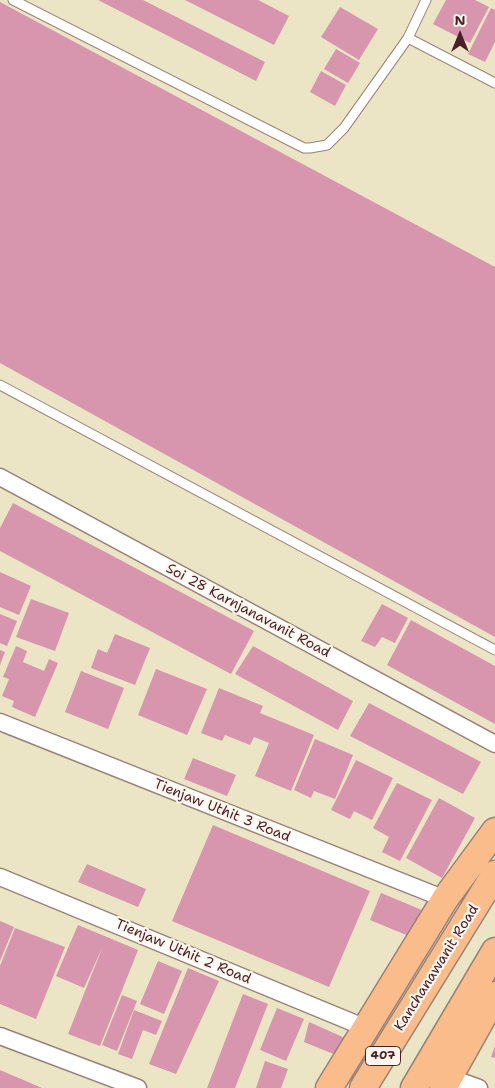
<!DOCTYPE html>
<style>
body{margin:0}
#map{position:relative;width:495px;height:1088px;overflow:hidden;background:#ebe4c5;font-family:"Shantell Sans",sans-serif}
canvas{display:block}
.north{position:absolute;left:435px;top:10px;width:50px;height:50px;-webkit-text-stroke:4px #fbf7ec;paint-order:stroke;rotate:0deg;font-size:14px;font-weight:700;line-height:20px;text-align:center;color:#4a1f2b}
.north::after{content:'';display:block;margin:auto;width:18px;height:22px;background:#4a1f2b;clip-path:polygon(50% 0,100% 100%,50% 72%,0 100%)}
</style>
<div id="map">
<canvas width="495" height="1088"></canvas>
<div class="north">N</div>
</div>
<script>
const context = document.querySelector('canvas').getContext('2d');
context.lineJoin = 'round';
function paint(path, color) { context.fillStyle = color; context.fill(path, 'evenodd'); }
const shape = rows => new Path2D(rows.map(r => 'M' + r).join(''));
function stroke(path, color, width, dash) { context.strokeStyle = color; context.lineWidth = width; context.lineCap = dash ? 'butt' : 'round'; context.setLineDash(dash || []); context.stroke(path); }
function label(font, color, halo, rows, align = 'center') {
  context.font = font + ' "Shantell Sans",sans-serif'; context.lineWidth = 4.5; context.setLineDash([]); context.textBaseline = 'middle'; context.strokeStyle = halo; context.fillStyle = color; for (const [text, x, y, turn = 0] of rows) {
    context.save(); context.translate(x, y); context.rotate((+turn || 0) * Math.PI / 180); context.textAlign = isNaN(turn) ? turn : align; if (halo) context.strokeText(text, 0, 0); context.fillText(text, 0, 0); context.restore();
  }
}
paint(shape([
 [98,0,143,0,265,62,256,81],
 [185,0,258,0,289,16,274,45],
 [446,0,475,0,489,7,470,43,433,24],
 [0,2,495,267,495,637,0,363],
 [340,7,378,29,359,60,321,37],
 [491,8,495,10,495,42,485,62,468,54],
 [336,49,360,63,348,83,324,69],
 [321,71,346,85,335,106,310,92],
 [13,503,254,631,231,674,0,551,0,528],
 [0,572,31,586,19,615,0,607],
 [31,599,69,613,55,651,16,637],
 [382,604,408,618,395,643,382,637,375,647,361,641],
 [0,614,17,621,7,646,0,643],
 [411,620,495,666,495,724,387,665],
 [115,634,150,648,135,685,91,668,98,649,107,653],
 [16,646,27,651,23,662,44,671,49,659,58,663,35,717,12,707,14,701,2,696,9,679,3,677],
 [253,646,353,701,338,730,235,674],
 [0,650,5,652,0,665],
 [156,669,207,689,187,735,138,715],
 [81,671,124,688,108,729,65,712],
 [219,688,263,706,260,713,314,735,291,791,255,776,269,743,254,737,250,745,225,735,222,741,201,733],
 [369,703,481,762,463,794,350,736],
 [315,739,353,755,335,799,314,791,311,798,294,790],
 [193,758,236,775,227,796,184,779],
 [356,760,393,778,372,820,354,811,350,819,331,810],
 [397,783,432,800,400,861,382,852,389,837,373,828],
 [439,798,475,818,442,878,406,858],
 [213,825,370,891,329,987,172,921],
 [87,864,146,889,138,907,78,882],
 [381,893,422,910,411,937,370,920],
 [0,921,14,927,0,961],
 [78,925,138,950,100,1046,68,1034,103,946,84,988,56,976],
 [15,928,65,947,36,1019,0,1004,0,966],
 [158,961,182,971,164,1014,140,1004],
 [188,968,219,981,176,1074,149,1064],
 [243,994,268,1004,235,1088,207,1088],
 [122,995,137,1001,117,1051,102,1045],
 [277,1008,304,1019,286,1061,260,1050],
 [134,1010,162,1021,156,1035,143,1030,132,1059,118,1054],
 [309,1022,345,1038,336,1055,304,1042],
 [495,1046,495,1058,491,1057],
 [265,1061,288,1069,281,1088,256,1088],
 [0,1070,42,1088,0,1088]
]), '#d896ae');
const service = shape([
 [13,0,304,148,310,148,327,145,344,128,408,38,426,0],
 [408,38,495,83],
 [0,385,495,650]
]);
const minor = shape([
 [0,477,495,744],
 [0,722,445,899],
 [0,877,366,1028],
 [0,1036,138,1088],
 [449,1077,479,1088]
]);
const primary = shape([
 [329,1088,445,899,495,831],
 [363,1088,495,874],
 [414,1088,495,951],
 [443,1088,495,995]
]);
stroke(service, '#9a8278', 11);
stroke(minor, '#9a8278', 19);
stroke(primary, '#9a8278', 29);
stroke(service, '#fff', 9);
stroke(minor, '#fff', 16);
stroke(primary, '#f9bc8a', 26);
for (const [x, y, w] of [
 [383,1056,35]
]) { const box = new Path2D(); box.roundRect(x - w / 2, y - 9.5, w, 19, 4); context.fillStyle = '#fbf7ec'; context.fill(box); stroke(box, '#4a1f2b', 1); }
label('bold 12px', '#4a1f2b', null, [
 ["407",383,1056]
]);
label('14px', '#4a1f2b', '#fbf7ec', [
 ["Soi 28 Karnjanavanit Road",248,611,28],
 ["Tienjaw Uthit 3 Road",222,811,22],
 ["Tienjaw Uthit 2 Road",183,952,23],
 ["Kanchanawanit Road",437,968,-58]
]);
</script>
